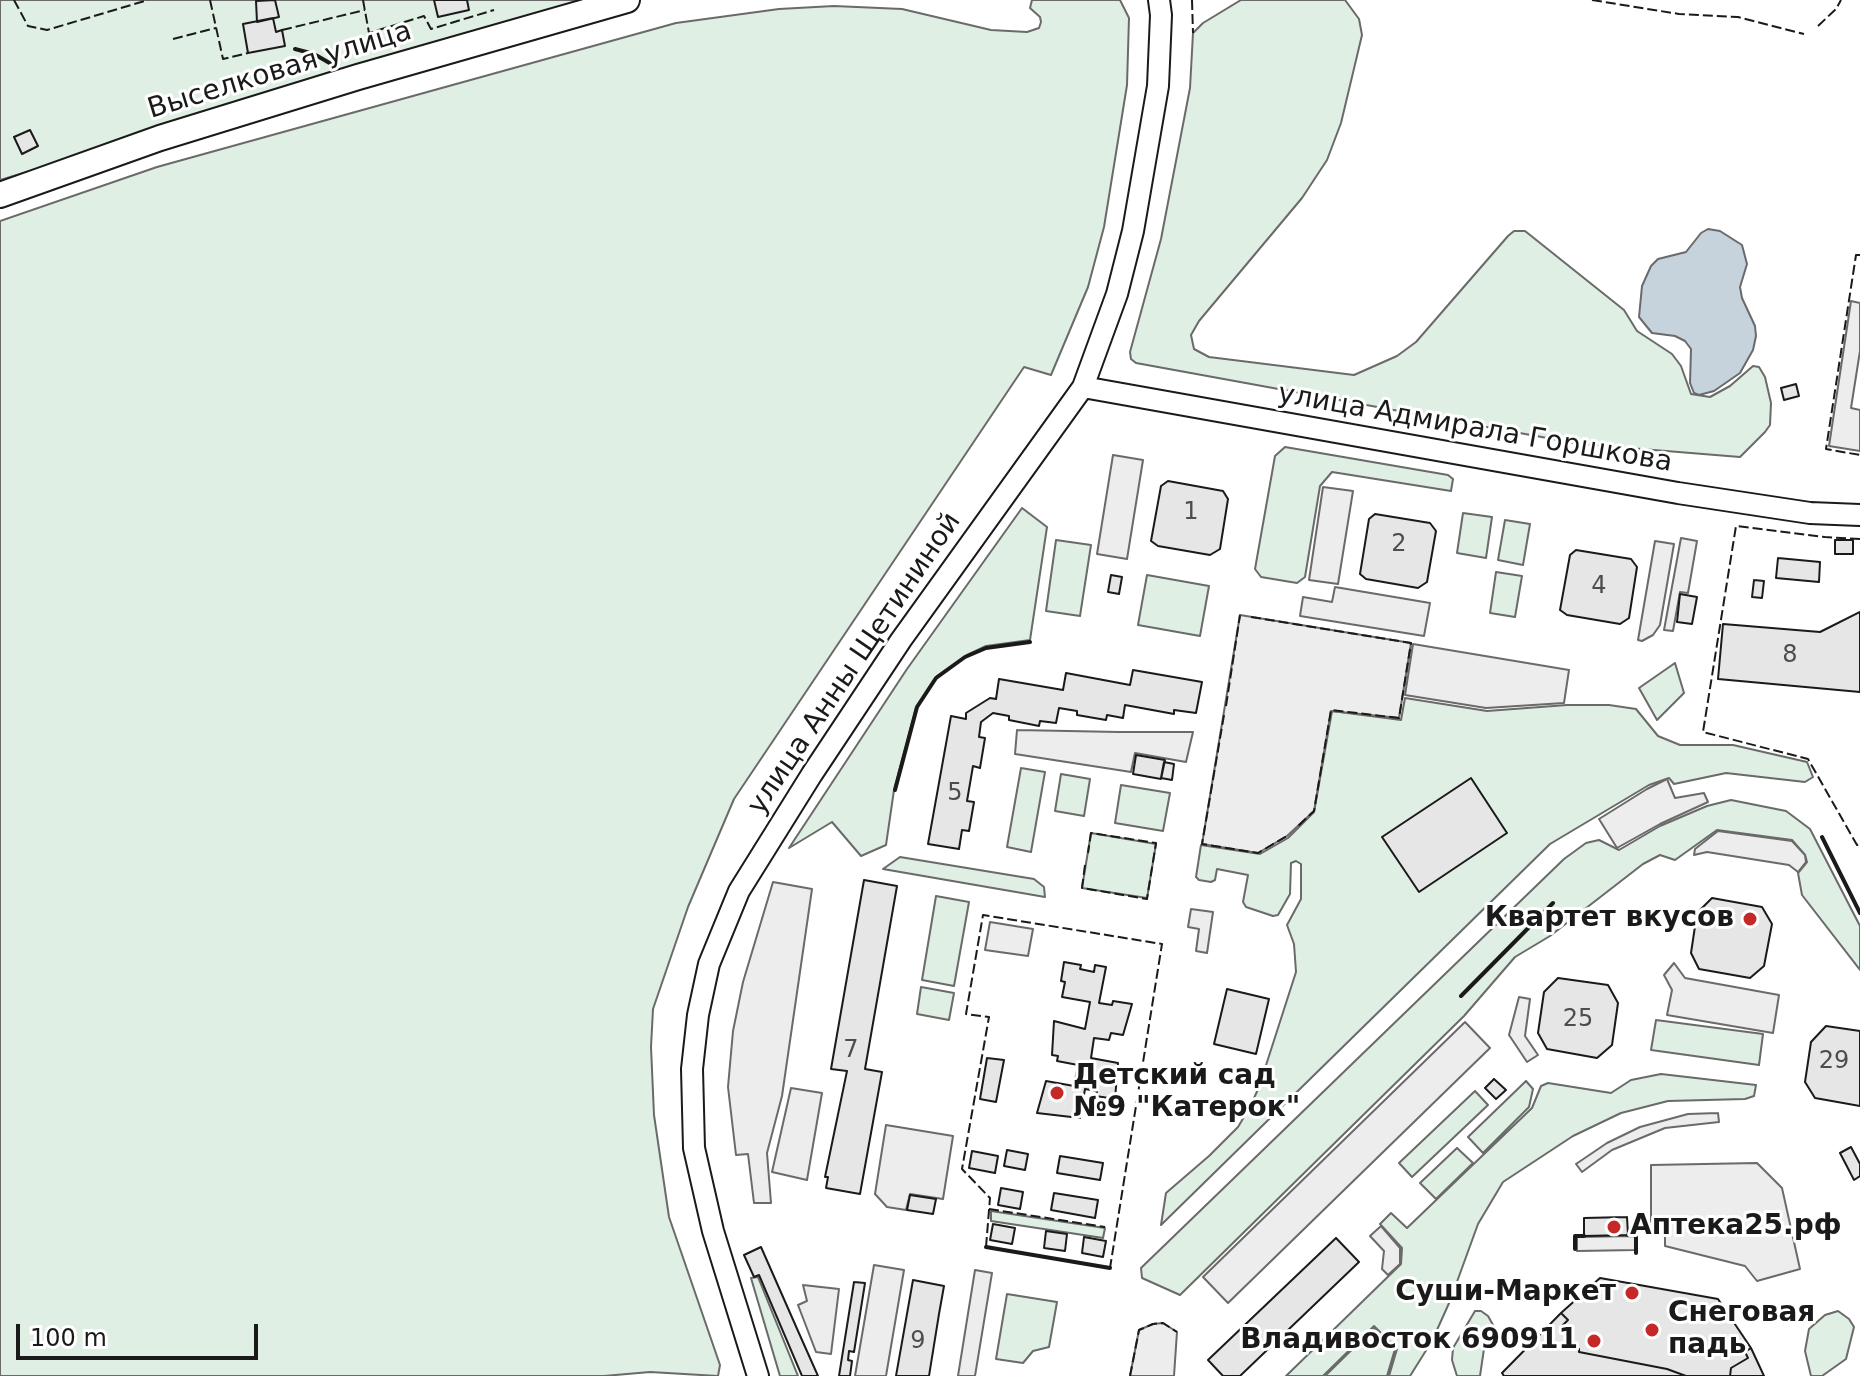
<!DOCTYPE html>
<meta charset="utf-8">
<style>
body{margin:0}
#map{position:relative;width:1860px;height:1376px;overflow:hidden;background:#fff;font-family:"DejaVu Sans",sans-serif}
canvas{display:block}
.scale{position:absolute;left:16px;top:1324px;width:242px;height:36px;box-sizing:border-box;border:4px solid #1a1a1a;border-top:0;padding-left:10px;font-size:24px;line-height:28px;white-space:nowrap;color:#1a1a1a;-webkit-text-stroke:6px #fff;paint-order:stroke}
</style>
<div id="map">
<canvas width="1860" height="1376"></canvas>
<div class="scale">100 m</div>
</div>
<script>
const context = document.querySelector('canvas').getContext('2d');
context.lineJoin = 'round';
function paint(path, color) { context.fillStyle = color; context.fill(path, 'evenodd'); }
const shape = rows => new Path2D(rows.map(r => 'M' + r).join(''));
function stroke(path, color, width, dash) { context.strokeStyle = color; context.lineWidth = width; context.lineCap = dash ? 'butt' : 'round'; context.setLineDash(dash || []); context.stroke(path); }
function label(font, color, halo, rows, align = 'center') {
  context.font = font + ' "DejaVu Sans",sans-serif'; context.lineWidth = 6; context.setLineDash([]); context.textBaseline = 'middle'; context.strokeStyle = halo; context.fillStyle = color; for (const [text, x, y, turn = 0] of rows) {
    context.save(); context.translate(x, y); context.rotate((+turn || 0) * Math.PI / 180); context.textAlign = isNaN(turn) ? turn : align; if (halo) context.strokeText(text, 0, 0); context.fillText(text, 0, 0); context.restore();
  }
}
const green = shape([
 [0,0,591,0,0,180,0,0],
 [1032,0,1120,0,1129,18,1127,85,1104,227,1088,287,1051,375,1024,367,734,799,688,907,653,1009,651,1047,654,1115,669,1217,720,1365,718,1376,650,1372,604,1376,0,1376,0,221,157,167,676,23,779,9,834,6,902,9,991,30,1027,32,1039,28,1041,22,1040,17,1030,8,1032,0],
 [1241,0,1345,0,1359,19,1362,35,1341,123,1327,160,1302,198,1199,321,1191,335,1194,349,1209,357,1354,375,1397,356,1416,342,1508,236,1514,231,1525,231,1624,310,1637,331,1672,354,1681,366,1691,394,1710,397,1730,386,1753,366,1759,367,1765,377,1771,403,1770,425,1765,432,1740,457,1580,444,1136,363,1131,359,1130,352,1161,239,1190,88,1193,33,1203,23,1241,0],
 [1285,447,1448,475,1453,479,1451,491,1332,472,1320,486,1305,577,1297,583,1261,577,1255,569,1275,456,1285,447],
 [1022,508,1047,527,1030,640,986,646,967,655,937,676,916,708,894,790,886,845,861,856,832,822,789,848,907,669,1022,508],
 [1463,513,1492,517,1486,558,1457,553,1463,513],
 [1505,520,1530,524,1523,565,1498,560,1505,520],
 [1056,540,1091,545,1080,616,1046,611,1056,540],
 [1496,572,1522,576,1515,617,1490,613,1496,572],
 [1147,575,1209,586,1200,636,1138,625,1147,575],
 [1675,663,1684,693,1657,720,1639,688,1675,663],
 [1405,698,1487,711,1567,705,1609,705,1636,709,1658,736,1680,745,1733,745,1807,762,1813,777,1805,782,1726,773,1674,784,1669,778,1649,785,1550,844,1161,1225,1166,1193,1209,1156,1238,1127,1250,1107,1259,1087,1296,972,1294,944,1287,925,1301,899,1301,864,1296,861,1291,863,1290,894,1278,915,1273,916,1246,907,1243,902,1248,875,1217,869,1215,880,1211,882,1199,880,1196,877,1201,845,1260,854,1288,838,1314,812,1332,711,1401,720,1405,698],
 [1021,768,1045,772,1031,852,1007,847,1021,768],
 [1061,774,1090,779,1084,816,1055,811,1061,774],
 [1121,785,1170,793,1163,831,1115,823,1121,785],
 [1731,800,1786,811,1810,829,1860,926,1860,970,1802,895,1798,873,1807,862,1805,855,1792,840,1717,830,1675,860,1660,855,1643,864,1550,936,1515,957,1464,1016,1180,1295,1142,1278,1141,1268,1564,859,1586,843,1599,840,1619,850,1660,826,1707,806,1731,800],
 [1091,833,1156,844,1147,898,1082,888,1091,833],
 [900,857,1034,879,1044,887,1045,897,883,869,900,857],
 [936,896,969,902,954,986,922,980,936,896],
 [921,987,954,993,949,1020,917,1014,921,987],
 [1656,1020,1763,1034,1759,1065,1651,1050,1656,1020],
 [1661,1074,1756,1085,1754,1096,1745,1099,1668,1101,1621,1113,1573,1136,1503,1182,1478,1224,1450,1301,1432,1341,1410,1376,1389,1376,1397,1349,1374,1326,1323,1376,1286,1376,1401,1264,1402,1248,1380,1224,1391,1213,1407,1228,1532,1108,1541,1086,1548,1083,1611,1093,1631,1080,1661,1074],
 [1526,1081,1533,1089,1529,1107,1483,1153,1468,1137,1526,1081],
 [1475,1091,1488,1105,1412,1177,1399,1163,1475,1091],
 [1457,1148,1473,1163,1436,1199,1420,1183,1457,1148],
 [991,1211,1105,1228,1103,1238,991,1221,991,1211],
 [758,1277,798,1376,780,1376,751,1278,758,1277],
 [1007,1294,1057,1302,1049,1347,1033,1351,1023,1363,996,1359,1007,1294],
 [1475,1311,1481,1311,1488,1316,1497,1332,1496,1339,1485,1342,1480,1376,1457,1376,1452,1360,1453,1348,1475,1311],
 [1838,1311,1849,1319,1854,1327,1846,1359,1822,1376,1811,1376,1805,1351,1809,1329,1825,1315,1838,1311],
 [1374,1328,1395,1349,1387,1376,1325,1376,1374,1328]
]);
paint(green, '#e0efe3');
stroke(green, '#6a6a6a', 2);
const parking = shape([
 [1851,301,1860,303,1860,351,1851,408,1860,410,1860,451,1829,446,1851,301],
 [1113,455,1143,460,1127,559,1097,554,1113,455],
 [1323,487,1353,491,1338,584,1309,580,1323,487],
 [1681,538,1697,541,1688,593,1680,592,1673,631,1664,630,1681,538],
 [1655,541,1674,544,1660,625,1653,635,1642,641,1638,640,1655,541],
 [1335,587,1430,603,1424,636,1300,616,1303,597,1332,602,1335,587],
 [1240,615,1411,643,1399,718,1331,711,1314,811,1287,836,1258,853,1202,844,1240,615],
 [1413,644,1569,670,1564,703,1486,708,1405,695,1413,644],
 [1017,730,1119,732,1193,732,1186,762,1135,753,1131,772,1015,754,1017,730],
 [1667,779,1675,798,1704,793,1708,802,1660,824,1617,848,1599,819,1647,789,1667,779],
 [1718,831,1792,841,1805,855,1806,862,1798,872,1789,865,1707,852,1694,855,1695,849,1718,831],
 [773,882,812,889,782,1096,767,1153,771,1203,754,1203,748,1154,736,1155,728,1087,733,1031,743,982,773,882],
 [1191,909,1213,912,1207,953,1196,951,1199,929,1188,927,1191,909],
 [990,922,1033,929,1028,956,985,950,990,922],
 [1674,963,1685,978,1779,995,1773,1033,1667,1015,1672,990,1664,975,1674,963],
 [1519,997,1530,999,1525,1036,1538,1055,1527,1062,1509,1035,1519,997],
 [1465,1022,1490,1048,1228,1303,1203,1277,1465,1022],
 [791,1088,822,1093,807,1180,772,1172,791,1088],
 [1718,1113,1719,1122,1665,1128,1612,1150,1582,1172,1576,1164,1607,1143,1640,1127,1688,1114,1718,1113],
 [886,1125,953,1136,943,1199,910,1194,906,1210,887,1207,875,1194,886,1125],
 [1757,1163,1782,1188,1800,1269,1757,1281,1745,1266,1665,1246,1665,1235,1658,1234,1658,1228,1651,1228,1651,1165,1757,1163],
 [1381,1226,1400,1248,1400,1264,1388,1275,1382,1269,1384,1251,1370,1236,1381,1226],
 [1635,1236,1636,1250,1577,1251,1577,1237,1635,1236],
 [874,1265,904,1270,886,1376,855,1376,874,1265],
 [975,1270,992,1273,975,1376,958,1376,975,1270],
 [803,1285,839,1289,831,1354,816,1352,798,1305,807,1301,803,1285],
 [1163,1323,1177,1332,1174,1376,1130,1376,1139,1330,1153,1324,1163,1323]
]);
paint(parking, '#ededed');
stroke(parking, '#6a6a6a', 2);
const water = shape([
 [1708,229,1720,231,1742,245,1747,264,1740,287,1742,298,1755,326,1756,336,1753,350,1740,373,1714,391,1699,395,1694,393,1690,383,1691,349,1685,341,1675,336,1652,333,1639,317,1642,286,1651,266,1658,259,1686,252,1701,233,1708,229]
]);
paint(water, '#c6d2dc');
stroke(water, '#6a6a6a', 2);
const building = shape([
 [275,0,279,17,257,22,256,1,275,0],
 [434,0,467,0,469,10,438,17,434,0],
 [273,18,276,32,282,30,285,46,248,53,243,24,273,18],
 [30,130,38,146,22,154,14,137,30,130],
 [1796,384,1799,396,1784,400,1781,388,1796,384],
 [1168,481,1223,491,1228,499,1220,549,1210,555,1158,546,1151,541,1161,486,1168,481],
 [1375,514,1430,523,1436,531,1427,582,1418,588,1366,579,1360,574,1369,519,1375,514],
 [1835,540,1853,540,1853,554,1835,554,1835,540],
 [1576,550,1631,559,1637,567,1629,618,1620,624,1567,615,1560,610,1570,555,1576,550],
 [1778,558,1820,562,1819,582,1776,578,1778,558],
 [1111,575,1122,577,1119,594,1108,592,1111,575],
 [1754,580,1764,581,1762,598,1752,597,1754,580],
 [1680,594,1697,597,1692,624,1677,622,1680,594],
 [1860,612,1860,692,1718,679,1723,624,1820,632,1860,612],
 [1133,670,1202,682,1196,713,1174,710,1174,714,1125,705,1123,718,1107,715,1106,720,1077,715,1077,711,1059,708,1056,723,1040,721,1039,726,1009,720,1009,716,993,713,981,722,979,737,985,738,980,768,973,766,967,801,974,802,969,831,962,830,959,849,928,844,951,716,966,719,966,713,990,698,996,699,999,679,1063,690,1066,673,1130,685,1133,670],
 [1136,755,1165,760,1161,779,1133,774,1136,755],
 [1164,762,1174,764,1172,780,1161,778,1164,762],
 [1471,778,1507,833,1419,892,1382,837,1471,778],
 [864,880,897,886,865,1069,882,1072,860,1194,826,1188,828,1177,825,1177,847,1071,831,1069,864,880],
 [1712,898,1762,907,1772,924,1764,966,1750,978,1699,969,1691,953,1697,913,1712,898],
 [1064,962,1081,965,1080,969,1094,972,1095,965,1106,967,1099,1003,1112,1005,1113,1001,1132,1004,1123,1035,1111,1033,1109,1040,1094,1038,1091,1058,1118,1063,1115,1099,1096,1096,1097,1091,1085,1089,1080,1118,1037,1113,1046,1081,1074,1086,1078,1065,1057,1061,1058,1056,1052,1055,1054,1021,1085,1029,1090,1002,1062,997,1065,982,1061,981,1064,962],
 [1558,978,1608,985,1618,1003,1612,1045,1597,1058,1547,1049,1538,1033,1544,992,1558,978],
 [1227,989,1269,999,1256,1054,1214,1044,1227,989],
 [1826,1026,1860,1031,1860,1106,1815,1098,1805,1082,1811,1042,1826,1026],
 [987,1058,1004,1060,996,1102,980,1099,987,1058],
 [1494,1079,1506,1090,1496,1099,1485,1088,1494,1079],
 [1851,1147,1860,1164,1860,1176,1854,1180,1840,1153,1851,1147],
 [1007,1150,1028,1154,1025,1170,1004,1166,1007,1150],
 [972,1151,998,1156,995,1173,969,1168,972,1151],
 [1060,1156,1103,1163,1100,1180,1057,1173,1060,1156],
 [1001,1188,1023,1192,1020,1209,998,1205,1001,1188],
 [1054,1193,1098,1200,1095,1218,1051,1210,1054,1193],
 [910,1195,936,1199,933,1214,907,1210,910,1195],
 [1627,1217,1628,1235,1584,1236,1584,1218,1627,1217],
 [993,1224,1015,1228,1012,1244,990,1240,993,1224],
 [1046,1231,1067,1234,1065,1251,1044,1248,1046,1231],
 [1084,1237,1106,1241,1103,1257,1082,1253,1084,1237],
 [1336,1238,1359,1262,1240,1376,1223,1376,1208,1360,1336,1238],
 [761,1247,798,1331,818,1376,802,1376,759,1275,754,1277,744,1255,761,1247],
 [1600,1278,1718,1299,1751,1348,1745,1352,1748,1358,1731,1368,1730,1376,1686,1376,1667,1369,1579,1352,1579,1349,1572,1347,1573,1340,1562,1326,1568,1320,1561,1313,1600,1278],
 [913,1280,944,1286,939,1314,929,1376,896,1376,913,1280],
 [854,1282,865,1283,854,1352,849,1351,848,1360,852,1361,850,1376,839,1376,854,1282],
 [1561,1313,1568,1320,1562,1326,1573,1340,1572,1347,1579,1349,1579,1352,1667,1369,1686,1376,1504,1376,1502,1373,1561,1313],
 [1751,1348,1764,1376,1730,1376,1731,1368,1748,1358,1745,1352,1751,1348]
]);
paint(building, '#e6e6e6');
stroke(building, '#1a1a1a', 2);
const secondary = shape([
 [1083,387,1678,493,1810,513,1860,515],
 [758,1376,713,1231,694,1148,692,1069,698,1015,709,964,739,891,812,774,901,640,1083,387,1117,294,1133,231,1158,86,1161,15,1159,0]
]);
const primary = shape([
 [0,195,160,138,358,77,627,0]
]);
stroke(secondary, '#1a1a1a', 24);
stroke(primary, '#1a1a1a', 28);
stroke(secondary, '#fff', 20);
stroke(primary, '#fff', 24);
stroke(shape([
 [14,0,28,26,47,30,148,0],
 [210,0,223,59,248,53],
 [363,0,369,33,424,16,431,29,494,10],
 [1192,0,1193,33],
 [1592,0,1679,14,1738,17,1804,34],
 [1818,26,1836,9,1841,0],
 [282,30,365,10],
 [173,39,216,28],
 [1860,255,1856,255,1826,449,1860,455],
 [1860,539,1825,537,1736,526,1703,732,1808,759,1857,845,1860,844],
 [1251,617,1411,643,1399,718,1331,710,1314,811,1298,826],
 [1226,706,1240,615],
 [1224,715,1202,844,1258,853,1287,836],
 [1085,865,1082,888,1147,899,1156,843,1091,833,1088,853],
 [989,1209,1105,1227],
 [986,1247,990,1198,962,1169,989,1017,966,1014,983,915,1162,944,1110,1268],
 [1130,1376,1139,1330,1153,1324,1163,1323,1177,1332]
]), '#1a1a1a', 2, [10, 4]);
stroke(shape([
 [295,49,314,54,333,65],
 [895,790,917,707,936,678,965,657,986,648,1030,642],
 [1822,837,1860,913],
 [1461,996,1553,903],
 [1628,1235,1636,1235,1636,1253],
 [986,1247,1110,1268],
 [1575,1249,1575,1236,1584,1236]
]), '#1a1a1a', 4);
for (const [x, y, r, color] of [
 [1750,919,8,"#c62828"],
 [1057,1093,8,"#c62828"],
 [1614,1227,8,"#c62828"],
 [1632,1293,8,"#c62828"],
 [1652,1330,8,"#c62828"],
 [1594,1341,8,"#c62828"]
]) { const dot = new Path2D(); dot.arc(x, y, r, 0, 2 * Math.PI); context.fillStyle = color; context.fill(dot); stroke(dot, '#fff', 3); }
label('24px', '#4d4d4d', null, [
 ["1",1191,513],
 ["2",1399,545],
 ["4",1599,587],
 ["8",1790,656],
 ["5",955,794],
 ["25",1578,1020],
 ["7",851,1051],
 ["29",1834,1062],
 ["9",918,1342]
]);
label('28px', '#1a1a1a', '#fff', [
 ["Выселковая улица",280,71,-17],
 ["улица Адмирала Горшкова",1475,429,10],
 ["улица Анны Щетининой",855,664,-56]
]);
label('bold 28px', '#1a1a1a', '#fff', [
 ["Квартет вкусов",1734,919],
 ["Детский сад",1073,1077,"left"],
 ["№9 \"Катерок\"",1073,1109,"left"],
 ["Аптека25.рф",1630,1227,"left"],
 ["Суши-Маркет",1616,1293],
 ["Снеговая",1668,1314,"left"],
 ["падь",1668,1346,"left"],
 ["Владивосток 690911",1578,1341]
], 'right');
</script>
